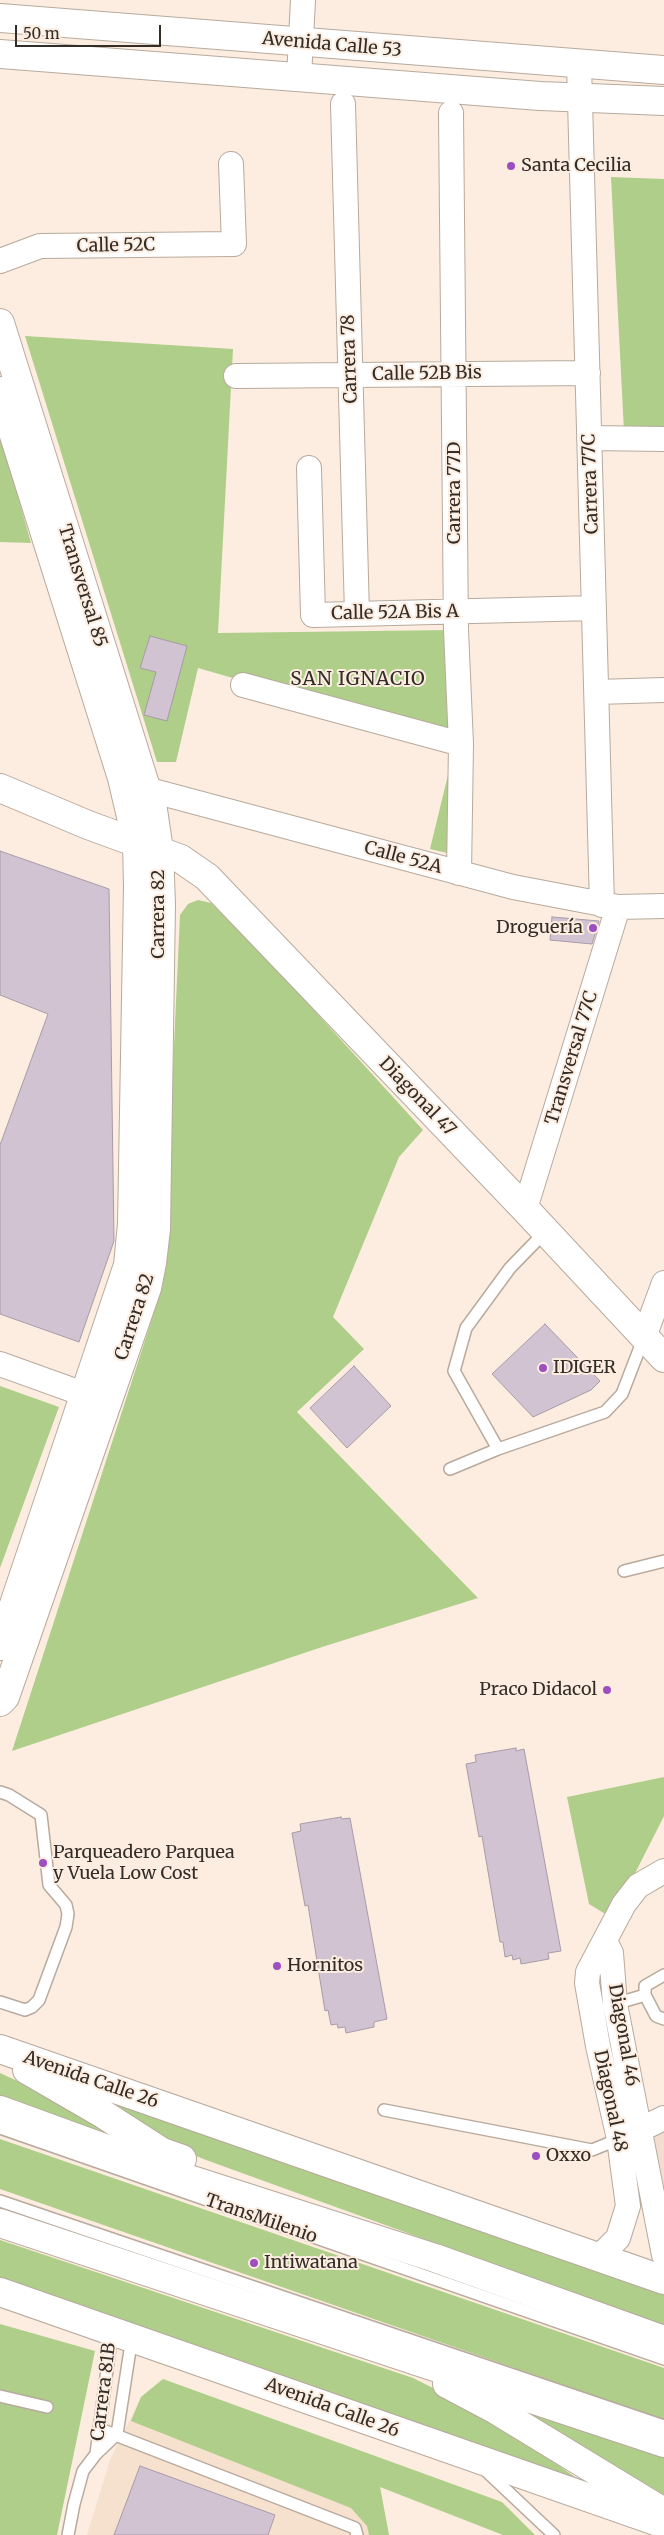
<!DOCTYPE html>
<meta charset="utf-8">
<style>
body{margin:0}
#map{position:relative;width:664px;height:2535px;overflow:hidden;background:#fcede0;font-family:Merriweather,serif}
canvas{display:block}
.scale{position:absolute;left:15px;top:25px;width:146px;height:22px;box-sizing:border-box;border:2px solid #332d28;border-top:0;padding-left:6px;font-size:15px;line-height:18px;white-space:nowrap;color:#332d28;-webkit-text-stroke:4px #fcede0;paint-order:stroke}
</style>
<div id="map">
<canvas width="664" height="2535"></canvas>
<div class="scale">50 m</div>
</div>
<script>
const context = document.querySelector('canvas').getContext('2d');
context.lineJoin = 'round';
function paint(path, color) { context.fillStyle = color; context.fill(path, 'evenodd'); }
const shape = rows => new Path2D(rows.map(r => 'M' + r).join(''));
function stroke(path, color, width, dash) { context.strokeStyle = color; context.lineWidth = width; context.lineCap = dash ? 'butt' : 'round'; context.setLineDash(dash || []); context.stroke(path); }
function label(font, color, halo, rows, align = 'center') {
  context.font = font + ' Merriweather,serif'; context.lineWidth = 4; context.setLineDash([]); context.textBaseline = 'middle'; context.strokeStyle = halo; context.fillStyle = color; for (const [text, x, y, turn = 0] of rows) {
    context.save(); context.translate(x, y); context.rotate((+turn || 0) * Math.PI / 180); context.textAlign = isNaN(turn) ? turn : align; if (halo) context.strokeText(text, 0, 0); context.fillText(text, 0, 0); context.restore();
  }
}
paint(shape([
 [664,2122,664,2216,648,2131]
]), '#f3ddd1');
paint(shape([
 [163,2379,380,2487,389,2535,87,2535,110,2460,141,2397]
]), '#f5e1ce');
paint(shape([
 [611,177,664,179,664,431,624,432],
 [25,336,233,349,218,633,452,630,457,742,456,855,430,849,456,742,198,668,176,762,157,762],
 [0,433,31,543,0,542],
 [198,900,211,903,281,974,423,1130,399,1157,333,1317,364,1349,297,1412,478,1598,322,1647,12,1751,163,1285,180,915,188,904],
 [0,1386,59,1407,0,1568],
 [664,1777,664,1816,618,1907,607,1915,589,1904,567,1797],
 [0,2073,61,2101,114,2138,0,2097],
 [81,2090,405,2201,664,2295,664,2326,206,2160,162,2142],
 [0,2139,664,2368,664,2420,0,2189],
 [0,2240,413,2378,489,2416,589,2487,0,2282],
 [0,2324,95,2351,57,2535,0,2535],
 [163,2379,502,2502,535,2535,503,2535,380,2487,389,2535,369,2535,367,2526,351,2508,131,2421,141,2397],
 [520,2406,664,2452,664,2502,517,2414]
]), '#aece89');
const building = shape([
 [150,636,187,646,167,721,144,715,156,672,140,668,150,636],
 [0,851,109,889,114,1241,79,1342,0,1314,0,1145,48,1014,0,995,0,851],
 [552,917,599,921,592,944,550,940,552,917],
 [545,1324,600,1381,591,1390,533,1417,492,1374,545,1324],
 [354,1366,391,1406,347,1448,310,1408,354,1366],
 [516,1748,516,1751,524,1749,561,1951,548,1953,549,1959,521,1964,520,1958,513,1960,512,1955,505,1957,503,1942,500,1942,482,1836,479,1837,466,1764,476,1762,475,1755,516,1748],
 [341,1817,342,1819,350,1818,387,2019,374,2022,374,2027,346,2033,345,2027,338,2028,337,2024,331,2025,328,2010,325,2011,308,1905,305,1906,292,1833,301,1831,300,1824,341,1817],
 [140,2466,275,2515,268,2535,114,2535,140,2466]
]);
paint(building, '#d1c3d1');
stroke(building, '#a89ba8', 1);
const lane = shape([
 [498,1449,454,1371,466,1328,510,1268,546,1231],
 [450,1469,498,1449,605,1412,622,1394,644,1337],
 [624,1571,664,1561],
 [0,1792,9,1795,41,1815,49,1885,66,1905,68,1914,66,1927,39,2000,32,2007,25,2010,0,2002],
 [664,1975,645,1986,645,1995,656,2016,664,2019],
 [615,2004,645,1995],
 [384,2110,592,2150,619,2139],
 [0,2128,664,2359],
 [0,2201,664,2426],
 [0,2396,47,2407],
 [100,2429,355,2528,357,2535],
 [96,2454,112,2331],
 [484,2469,554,2535],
 [68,2535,74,2504,83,2471,96,2454,117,2434,132,2337]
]);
const street = shape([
 [579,64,602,905],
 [299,77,303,0],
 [343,104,357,614],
 [451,113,456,630,461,744,459,873],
 [0,261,40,246,234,244,231,164],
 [236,376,588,373],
 [589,438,664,439],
 [309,468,313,615,594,608],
 [243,685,461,744],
 [597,692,664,690],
 [146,789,513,887,618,907,664,906],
 [525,1209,618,907],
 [644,1337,664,1283],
 [0,1364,103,1401],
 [605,1941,611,1953,615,2004,664,2255],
 [627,2136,664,2118],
 [599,2257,618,2238,628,2206,619,2139,598,2046,587,1983,588,1972,624,1904,638,1886,664,1871]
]);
const secondary = shape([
 [0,18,664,70],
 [0,54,540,96,664,101],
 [0,323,153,810,159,850,161,904,156,1229,152,1263,147,1288,5,1697,0,1702],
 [0,391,122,778,137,842,138,887,132,1224,128,1265,0,1646],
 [0,788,88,825,181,859,207,877,525,1209,664,1358]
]);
const primary = shape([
 [0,2049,664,2280],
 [27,2070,103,2114,162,2152,182,2159],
 [0,2110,189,2179,435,2258,664,2340],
 [0,2223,664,2443],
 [0,2292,664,2524],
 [447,2384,496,2410,662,2511]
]);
stroke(lane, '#b8aa9d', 14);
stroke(street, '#b8aa9d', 26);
stroke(secondary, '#b8aa9d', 30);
stroke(primary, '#b8aa9d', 30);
stroke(lane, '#fff', 11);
stroke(street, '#fff', 24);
stroke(secondary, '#fff', 28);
stroke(primary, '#fff', 28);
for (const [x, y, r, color] of [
 [511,166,5,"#9d4ebf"],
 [593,928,5,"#9d4ebf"],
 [543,1368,5,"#9d4ebf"],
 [607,1690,5,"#9d4ebf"],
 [43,1863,5,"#9d4ebf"],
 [277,1966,5,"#9d4ebf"],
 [536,2156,5,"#9d4ebf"],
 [254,2263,5,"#9d4ebf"]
]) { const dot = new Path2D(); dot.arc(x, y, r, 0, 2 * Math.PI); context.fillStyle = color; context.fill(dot); stroke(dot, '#fcede0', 2); }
label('18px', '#332d28', '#fcede0', [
 ["Avenida Calle 53",332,45,5],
 ["Calle 52C",116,246,-1],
 ["Carrera 78",350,359,-92],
 ["Calle 52B Bis",427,374,-1],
 ["Carrera 77C",591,484,-92],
 ["Carrera 77D",455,493,-90],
 ["Transversal 85",82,586,73],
 ["Calle 52A Bis A",395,613,-1],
 ["Calle 52A",403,858,15],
 ["Carrera 82",159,914,-90],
 ["Transversal 77C",572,1058,-73],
 ["Diagonal 47",417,1097,46],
 ["Carrera 82",135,1317,-72],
 ["Diagonal 46",623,2035,80],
 ["Avenida Calle 26",91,2080,19],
 ["Diagonal 48",610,2101,78],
 ["TransMilenio",261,2219,19],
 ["Carrera 81B",104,2392,-83],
 ["Avenida Calle 26",332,2408,20]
]);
label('18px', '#332d28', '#fcede0', [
 ["Santa Cecilia",521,166],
 ["Droguería",583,928,"right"],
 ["IDIGER",553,1368],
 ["Praco Didacol",597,1690,"right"],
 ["Parqueadero Parquea",53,1853],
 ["y Vuela Low Cost",53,1874],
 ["Hornitos",287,1966],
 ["Oxxo",546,2156],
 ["Intiwatana",264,2263]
], 'left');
context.letterSpacing = '1px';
label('19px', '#332d28', '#fcede0', [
 ["SAN IGNACIO",358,680]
]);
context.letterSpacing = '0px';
</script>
